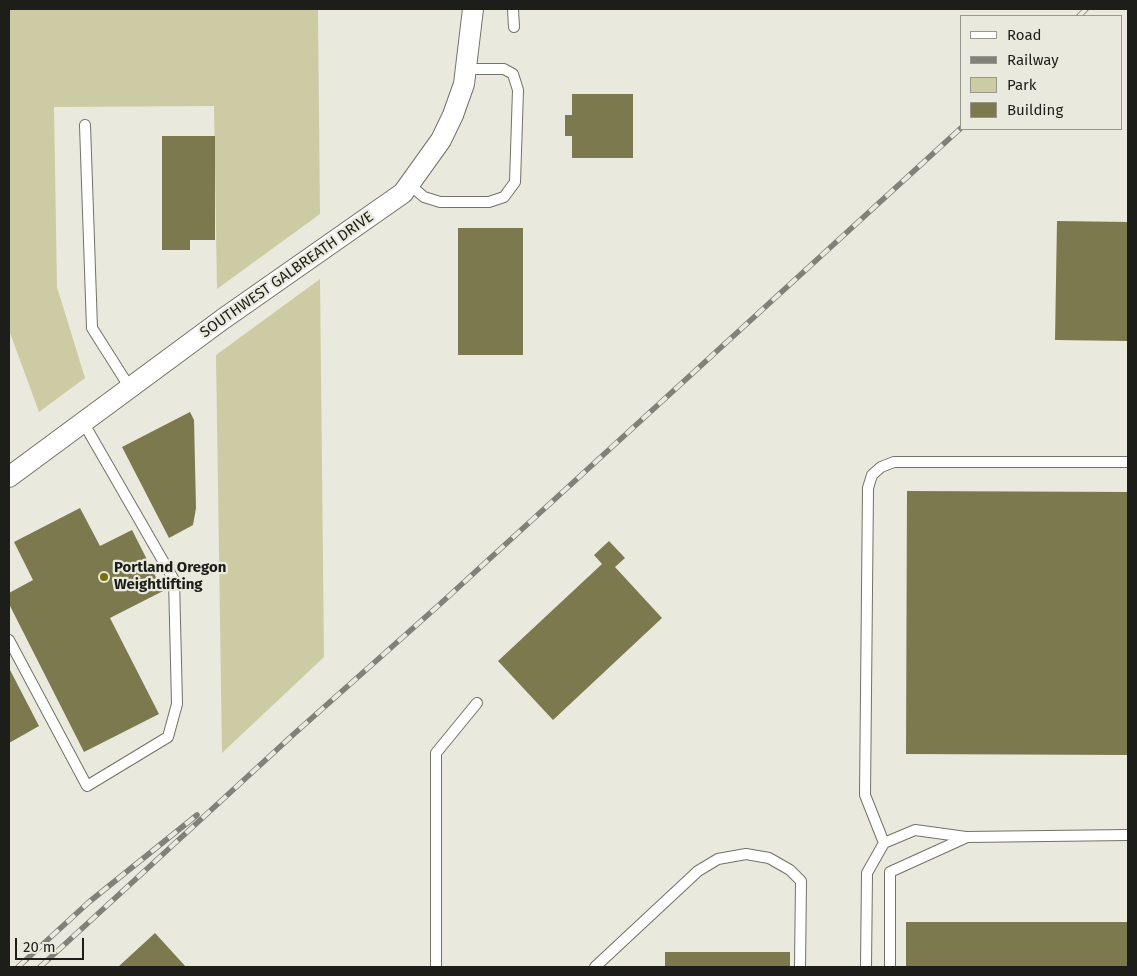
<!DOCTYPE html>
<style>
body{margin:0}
#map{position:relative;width:1137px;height:976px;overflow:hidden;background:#eae9dd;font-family:"Fira Sans",sans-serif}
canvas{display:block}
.frame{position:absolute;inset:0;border:10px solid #1d1d19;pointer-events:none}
.legend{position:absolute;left:960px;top:15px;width:162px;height:115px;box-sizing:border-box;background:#eae9dd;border:1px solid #98978f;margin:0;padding:6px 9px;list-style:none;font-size:15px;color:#1d1d19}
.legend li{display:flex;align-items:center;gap:10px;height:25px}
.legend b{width:25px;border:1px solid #98978f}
.scale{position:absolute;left:15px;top:938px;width:69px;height:22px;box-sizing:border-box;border:2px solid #1d1d19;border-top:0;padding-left:6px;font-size:15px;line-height:18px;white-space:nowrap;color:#1d1d19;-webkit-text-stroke:4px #eae9dd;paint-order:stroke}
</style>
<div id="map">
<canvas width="1137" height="976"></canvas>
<div class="frame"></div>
<ul class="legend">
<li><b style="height:6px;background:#fff"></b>Road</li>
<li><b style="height:6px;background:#818079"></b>Railway</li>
<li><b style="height:14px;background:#cdcba4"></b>Park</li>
<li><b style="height:14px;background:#7b794d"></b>Building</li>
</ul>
<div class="scale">20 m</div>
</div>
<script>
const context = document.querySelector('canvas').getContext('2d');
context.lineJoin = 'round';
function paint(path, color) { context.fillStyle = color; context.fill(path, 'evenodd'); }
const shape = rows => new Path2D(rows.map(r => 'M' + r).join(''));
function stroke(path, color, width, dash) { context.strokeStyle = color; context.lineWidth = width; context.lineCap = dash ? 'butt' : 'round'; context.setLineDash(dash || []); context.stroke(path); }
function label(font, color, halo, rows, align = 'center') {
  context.font = font + ' "Fira Sans",sans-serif'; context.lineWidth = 4.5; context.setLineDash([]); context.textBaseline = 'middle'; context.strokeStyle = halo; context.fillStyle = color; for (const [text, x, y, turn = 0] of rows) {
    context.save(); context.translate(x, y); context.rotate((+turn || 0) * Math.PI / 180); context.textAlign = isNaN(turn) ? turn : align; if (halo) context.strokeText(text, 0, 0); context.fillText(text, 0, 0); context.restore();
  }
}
paint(shape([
 [9,9,318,9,320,214,217,289,214,106,54,107,57,287,85,378,39,412,9,330],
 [320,279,324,657,222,753,216,355]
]), '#cdcba4');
paint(shape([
 [572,94,633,94,633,158,572,158,572,136,565,136,565,115,572,115],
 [162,136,215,136,215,240,190,240,190,250,162,250],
 [1057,221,1128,222,1128,341,1055,340],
 [458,228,523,228,523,355,458,355],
 [190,412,194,420,196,508,193,525,169,538,122,447],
 [907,491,1128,492,1128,755,906,754],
 [80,508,100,546,132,530,163,591,110,618,159,714,84,752,9,604,9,593,33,580,14,542],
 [609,541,625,558,615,567,662,618,553,720,498,661,602,564,594,555],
 [9,668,39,726,9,743],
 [906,922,1128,922,1128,967,906,967],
 [155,933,186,967,118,967],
 [665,952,790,952,790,967,665,967]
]), '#7b794d');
const lane = shape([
 [513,9,514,27],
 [85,125,92,328,130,388],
 [409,184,424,197,440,202,489,202,504,197,515,182,518,90,513,74,504,69,467,69],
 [9,640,87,786,168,737,177,704,174,580,83,422],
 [884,843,865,795,868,488,872,475,881,467,894,462,1128,462],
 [436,967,436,753,477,703],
 [595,967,698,871,718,859,746,854,769,858,790,870,801,881,800,967],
 [866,967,867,873,884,843,915,830,966,837,1128,835],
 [890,967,890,872,965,838]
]);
const street = shape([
 [9,477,223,319,403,193,441,140,453,115,464,84,473,9]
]);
stroke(lane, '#727267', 12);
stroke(street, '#727267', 22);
stroke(lane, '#fff', 10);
stroke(street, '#fff', 20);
const rail = shape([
 [1079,16,1086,9],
 [18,967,89,902,197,815],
 [40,967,295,733,439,605,961,128]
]);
stroke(rail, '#818079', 5.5);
stroke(rail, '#eae9dd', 4, [11]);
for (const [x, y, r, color] of [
 [104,577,5,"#756f10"]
]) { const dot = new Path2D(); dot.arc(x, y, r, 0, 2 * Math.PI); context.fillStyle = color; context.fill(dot); stroke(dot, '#eae9dd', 2); }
label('15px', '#1d1d19', '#eae9dd', [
 ["SOUTHWEST GALBREATH DRIVE",287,275,-35]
]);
label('bold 15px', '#1d1d19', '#eae9dd', [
 ["Portland Oregon",114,568],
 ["Weightlifting",114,585]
], 'left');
</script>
